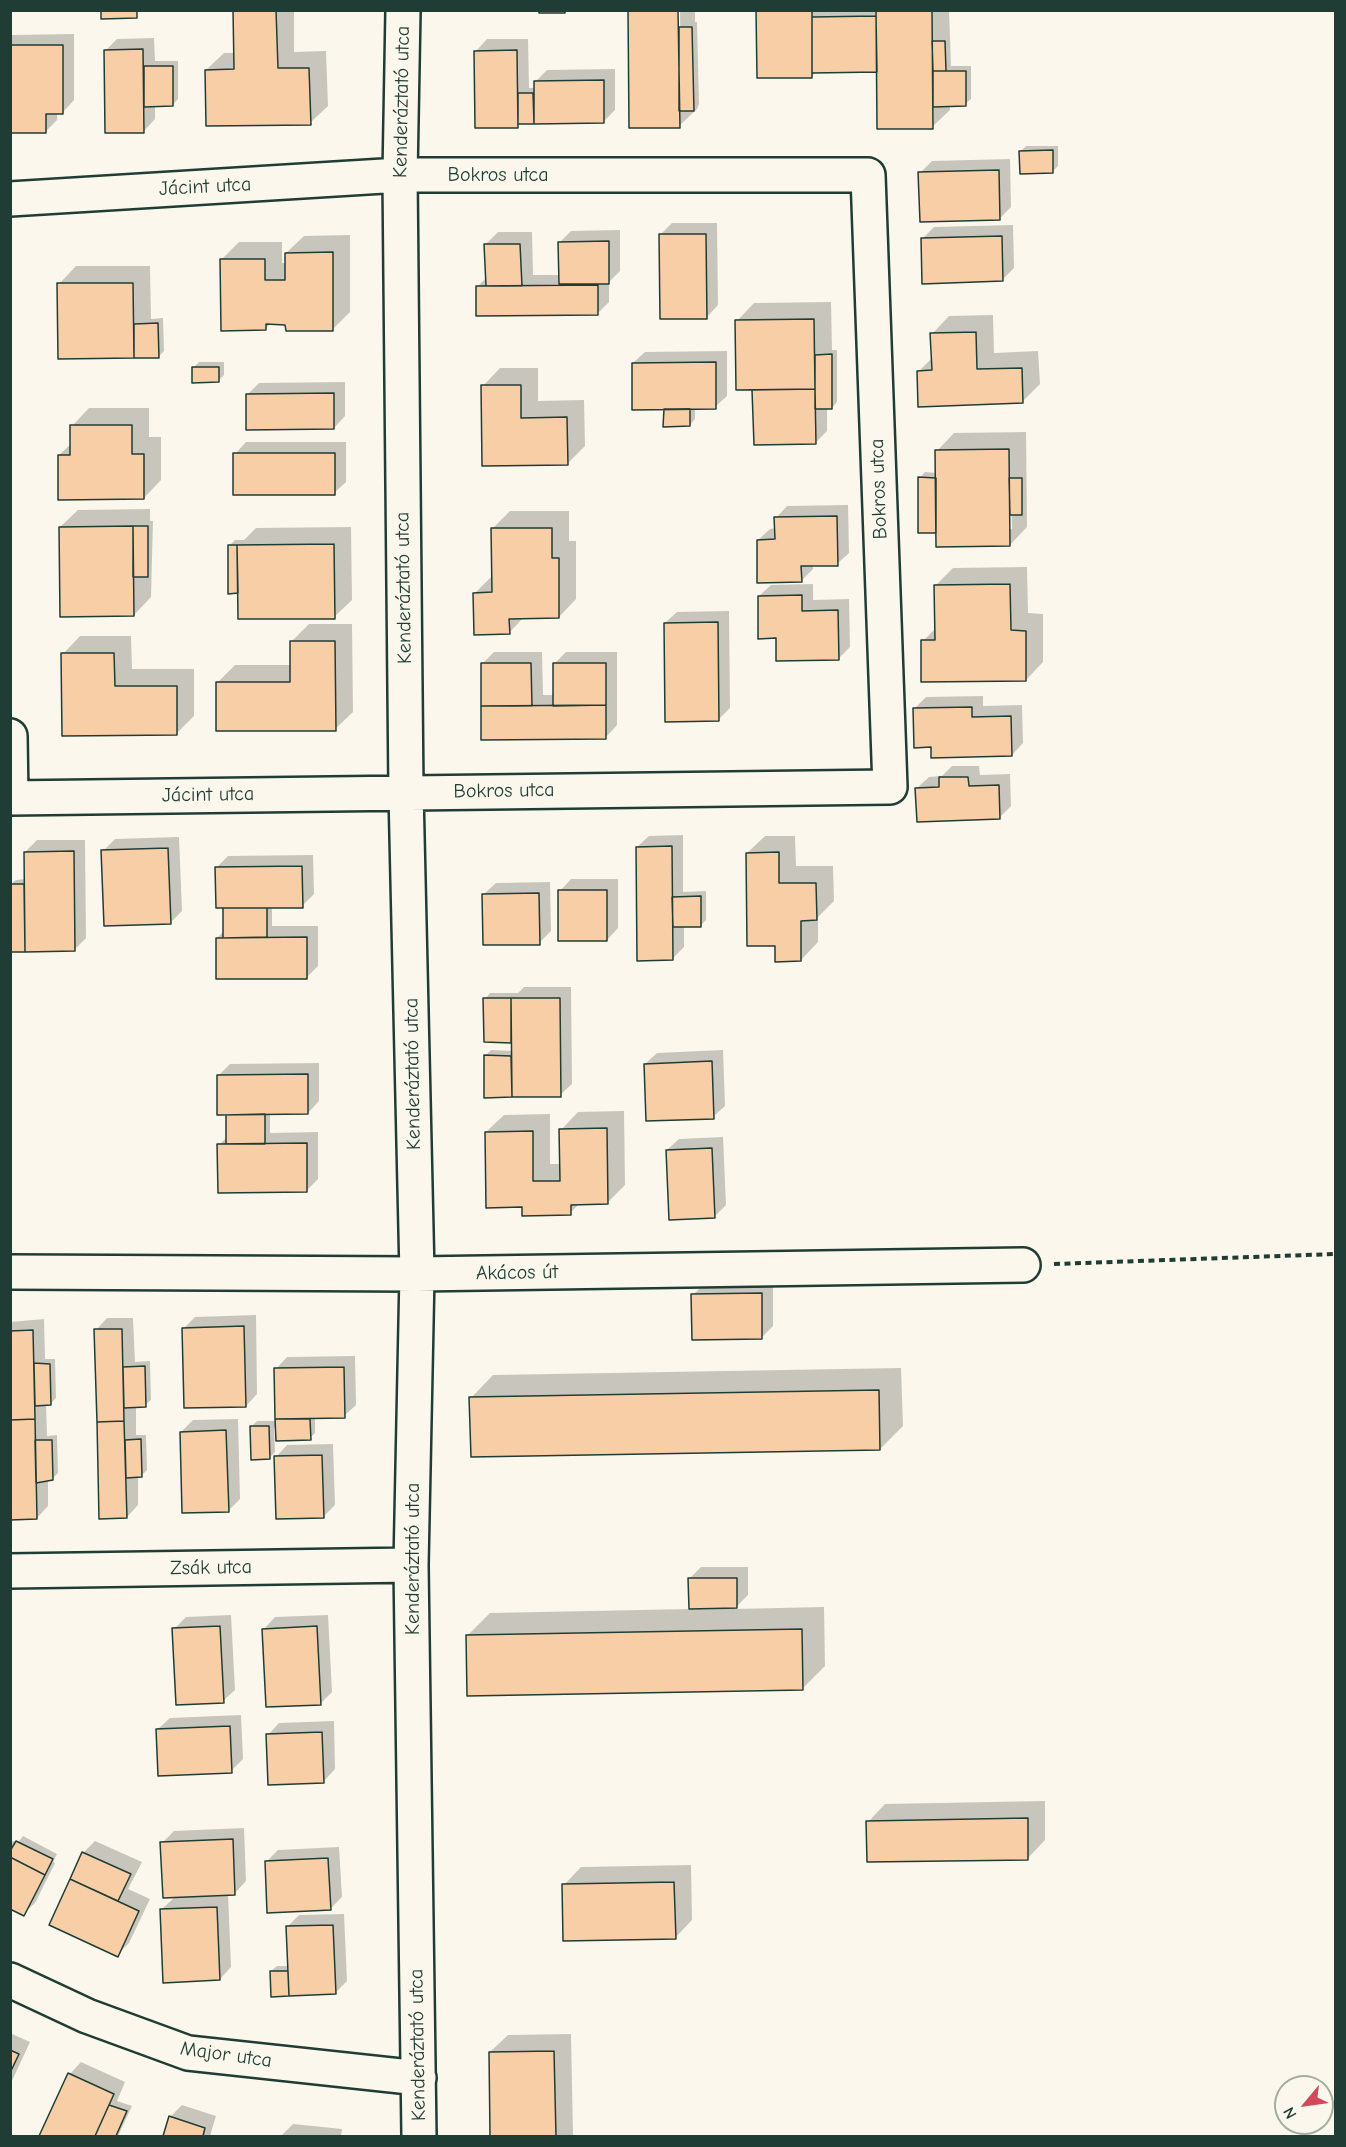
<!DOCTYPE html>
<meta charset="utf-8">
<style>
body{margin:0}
#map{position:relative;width:1346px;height:2147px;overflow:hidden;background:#fbf7ec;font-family:"Comic Neue",sans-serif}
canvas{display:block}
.frame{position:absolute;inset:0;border:12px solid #1f3d34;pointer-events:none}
.north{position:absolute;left:1274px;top:2075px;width:60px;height:60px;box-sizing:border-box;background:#fbf7ec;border:2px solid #a3ada2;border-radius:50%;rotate:241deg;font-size:16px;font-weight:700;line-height:24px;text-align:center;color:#1f3d34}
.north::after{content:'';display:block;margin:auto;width:21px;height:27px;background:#d1495b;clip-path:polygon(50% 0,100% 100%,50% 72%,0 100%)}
</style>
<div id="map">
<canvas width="1346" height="2147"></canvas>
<div class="frame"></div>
<div class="north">N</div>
</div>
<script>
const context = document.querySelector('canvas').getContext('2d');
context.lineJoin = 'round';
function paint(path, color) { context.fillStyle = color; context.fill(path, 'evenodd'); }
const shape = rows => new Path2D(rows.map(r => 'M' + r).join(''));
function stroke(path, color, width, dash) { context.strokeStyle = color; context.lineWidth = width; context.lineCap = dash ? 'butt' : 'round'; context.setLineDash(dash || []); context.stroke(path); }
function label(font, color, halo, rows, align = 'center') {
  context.font = font + ' "Comic Neue",sans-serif'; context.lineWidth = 4.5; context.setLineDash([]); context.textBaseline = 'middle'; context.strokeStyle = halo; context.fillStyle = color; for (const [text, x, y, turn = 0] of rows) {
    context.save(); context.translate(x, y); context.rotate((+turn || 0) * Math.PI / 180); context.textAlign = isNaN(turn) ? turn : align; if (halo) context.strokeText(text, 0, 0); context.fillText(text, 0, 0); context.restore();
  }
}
paint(shape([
 [234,10,294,10,294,52,326,51,328,106,310,123,206,70,224,53,235,53],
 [680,10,695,10,695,22,697,22,699,104,697,109,679,126,678,90,681,90],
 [757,10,949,10,951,66,971,66,971,99,965,104,950,105,950,110,932,127,878,71,817,71,812,76],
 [74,34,74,100,63,112,57,112,57,120,46,131,10,131,10,35],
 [154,38,155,61,178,61,178,99,172,105,155,105,155,119,144,131,106,50,117,39],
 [487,39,528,39,529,88,535,88,535,82,547,70,615,69,615,110,604,121,522,122,517,126,476,51],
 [1026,146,1058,146,1058,166,1053,171,1020,152],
 [1010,159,1011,207,1000,218,920,173,932,161],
 [672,223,717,223,718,305,707,317,660,235],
 [1013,225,1014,268,1002,280,922,239,934,227],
 [620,230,620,271,609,282,609,302,598,313,477,287,487,277,486,244,498,232,532,232,533,275,560,275,560,242,571,231],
 [350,235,350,312,333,329,287,323,271,323,265,329,222,259,239,242,282,242,282,263,286,263,286,253,304,236],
 [76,266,150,266,151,319,163,318,164,351,158,357,59,357,59,284],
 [831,302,832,350,837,350,837,402,832,408,827,407,827,431,815,443,755,443,754,389,737,321,754,303],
 [993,315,994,353,1038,351,1040,384,1022,402,918,372,933,357,932,334,949,316],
 [727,351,727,396,715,407,695,408,695,419,690,425,665,408,633,363,645,352],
 [199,362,224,362,224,375,218,381,193,368],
 [500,368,538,368,538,401,584,400,585,446,567,464,483,386],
 [345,382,345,416,334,428,248,394,259,383],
 [89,408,149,408,149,437,161,437,161,480,144,498,59,455,72,443,72,426],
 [1026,432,1027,527,1010,545,938,532,920,478,925,472,937,473,937,451,954,433],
 [1008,485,1011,485,1012,529,1009,529],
 [246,442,346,442,346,482,334,493,235,454],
 [848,505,849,553,837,564,813,565,813,569,801,581,758,540,770,529,776,528,776,518,787,506],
 [150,509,150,521,153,521,151,597,134,615,60,527,78,510],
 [510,511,569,511,569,541,576,541,576,599,559,617,524,617,509,633,475,593,493,575,492,529],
 [351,527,352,600,334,617,240,591,229,546,235,540,244,540,256,528],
 [1027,567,1028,613,1043,614,1043,662,1026,680,923,641,937,627,936,585,953,568],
 [813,584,813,600,849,599,850,647,839,658,777,637,759,596,771,585],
 [729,611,730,708,719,719,665,623,677,612],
 [309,624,352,624,353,712,335,729,217,683,235,665,292,665,291,642],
 [80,636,131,636,132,669,194,669,194,716,176,734,63,654],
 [494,652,542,652,543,695,555,695,555,663,566,652,617,652,617,725,606,737,483,738,482,664],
 [983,696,983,706,1022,705,1023,743,1012,755,932,746,914,709,926,697],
 [952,766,979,766,980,775,1010,774,1011,806,999,818,917,788,929,777,942,776],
 [683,835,683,892,706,891,706,920,701,925,684,926,684,947,672,959,637,847,649,836],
 [765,836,795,836,796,866,833,866,834,901,818,917,818,942,801,960,777,945,747,853],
 [179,837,182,911,170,923,103,851,115,839],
 [37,840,85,840,86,938,74,950,11,950,10,885,16,880,26,879,25,852],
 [313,855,314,894,302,906,272,906,272,926,318,926,318,966,307,977,217,938,224,931,227,906,217,867,228,856],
 [571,879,618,879,618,928,607,940,560,891],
 [550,882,551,931,539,943,484,894,496,883],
 [524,987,571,987,572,1084,560,1095,486,1096,485,1056,491,1050,513,1051,513,1039,511,1041,485,999,490,993,518,993],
 [723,1050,725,1106,713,1117,645,1064,657,1053],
 [319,1063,319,1101,308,1113,270,1113,270,1133,318,1132,318,1179,307,1190,219,1145,228,1136,228,1116,230,1113,218,1076,230,1064],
 [624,1111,625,1185,607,1203,580,1203,570,1213,523,1205,486,1132,504,1115,550,1114,550,1164,561,1164,561,1130,578,1112],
 [723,1137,726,1205,714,1217,667,1150,679,1139],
 [773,1282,773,1326,762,1337,693,1295,705,1283],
 [256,1315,257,1394,246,1406,183,1329,195,1317],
 [107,1318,133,1318,135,1362,150,1361,151,1400,145,1405,136,1406,136,1435,146,1435,147,1470,141,1476,138,1476,138,1505,127,1517,96,1330],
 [44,1319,45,1359,55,1359,56,1398,51,1403,46,1403,47,1436,57,1435,58,1473,52,1479,48,1480,48,1506,37,1518,10,1519,10,1322],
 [355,1356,356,1405,344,1416,315,1417,315,1433,310,1438,274,1428,275,1452,269,1458,251,1427,257,1421,277,1421,276,1369,287,1357],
 [901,1368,903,1426,880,1449,471,1398,493,1375],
 [238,1419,240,1499,228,1511,181,1432,193,1420],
 [333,1444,335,1505,323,1517,276,1457,287,1445],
 [701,1567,748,1567,748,1595,734,1609,824,1607,825,1666,802,1689,467,1636,490,1613,690,1609,689,1579],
 [231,1615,235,1690,223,1701,174,1629,186,1617],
 [328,1615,332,1692,321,1703,264,1629,275,1617],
 [241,1715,243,1759,231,1771,158,1729,170,1718],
 [334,1721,335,1769,324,1781,268,1735,279,1723],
 [1045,1801,1045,1840,1028,1858,868,1822,885,1804],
 [244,1828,246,1881,235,1893,228,1893,231,1967,220,1979,161,1910,176,1896,162,1843,174,1831],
 [23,1836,57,1854,53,1862,55,1863,35,1903,23,1914,10,1908,10,1840,18,1843],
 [95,1841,142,1862,128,1889,150,1899,129,1943,117,1955,51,1924,83,1853],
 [339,1847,342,1897,330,1909,266,1862,278,1850],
 [691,1865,692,1920,675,1938,564,1885,581,1867],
 [344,1914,347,1981,336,1992,271,1971,277,1966,289,1966,287,1927,299,1915],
 [10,2033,30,2042,10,2085],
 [571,2034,573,2136,492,2136,490,2052,508,2035],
 [81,2062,125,2082,117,2101,132,2106,118,2136,41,2136,70,2074],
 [182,2105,216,2116,210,2136,164,2136,170,2117],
 [293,2124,342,2129,341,2136,281,2136]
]), '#0003');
const building = shape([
 [101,10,137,10,137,18,101,19,101,10],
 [233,10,276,10,278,68,309,68,311,125,206,126,205,70,234,69,233,10],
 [539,10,565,10,565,13,539,13,539,10],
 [628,10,678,10,680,128,629,128,628,10],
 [756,10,812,10,812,78,757,78,756,10],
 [876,10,932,10,933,129,877,129,876,10],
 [876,16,877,72,812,73,812,17,876,16],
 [679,27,692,27,694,111,679,111,679,27],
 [932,41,945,41,946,71,933,71,932,41],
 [10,45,63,45,63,114,46,114,46,133,10,133,10,45],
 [143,49,144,133,105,133,104,50,143,49],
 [517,50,518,128,475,128,474,51,517,50],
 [144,66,173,66,173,106,144,107,144,66],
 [933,71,966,71,966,106,933,107,933,71],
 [604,80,604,123,534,124,534,81,604,80],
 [518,93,533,93,534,124,518,124,518,93],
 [1053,150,1053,173,1020,174,1019,151,1053,150],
 [999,170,1000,220,920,222,918,172,999,170],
 [659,234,706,234,707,319,660,319,659,234],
 [1002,236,1003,281,922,284,921,238,1002,236],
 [609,241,609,284,559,284,558,242,609,241],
 [484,244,520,244,522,286,486,286,484,244],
 [333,252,333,331,286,331,285,325,266,324,266,330,221,331,220,259,265,259,265,280,285,280,285,253,333,252],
 [57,283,133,283,134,358,58,359,57,283],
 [598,285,598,315,476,316,476,286,598,285],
 [814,319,815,389,736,390,735,320,814,319],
 [158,323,159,358,134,358,134,324,158,323],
 [976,332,977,369,1022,368,1023,403,918,407,917,371,932,370,930,333,976,332],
 [832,354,832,409,815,409,815,355,832,354],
 [716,362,716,409,632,410,632,363,716,362],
 [192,367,219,367,219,382,192,383,192,367],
 [481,385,521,385,521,418,567,417,568,465,482,466,481,385],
 [815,389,816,444,754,445,752,390,815,389],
 [334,393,334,429,246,430,246,394,334,393],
 [664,409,690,409,690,426,663,427,664,409],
 [70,425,132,425,132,454,144,454,144,499,58,500,58,455,70,455,70,425],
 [1009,449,1010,546,936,547,935,450,1009,449],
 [233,453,335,453,335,495,233,495,233,453],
 [918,477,936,478,936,533,918,533,918,477],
 [1009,478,1022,478,1022,515,1010,515,1009,478],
 [837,516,838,566,801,566,802,582,757,583,757,540,775,539,774,517,837,516],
 [133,526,148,526,148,577,133,577,133,526],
 [133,526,134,616,60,617,59,527,133,526],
 [491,528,552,528,552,558,559,558,559,618,509,619,510,634,474,635,473,593,492,592,491,528],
 [334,544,335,619,238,619,237,545,334,544],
 [228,545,237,545,238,593,228,594,228,545],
 [1010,584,1011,630,1026,631,1026,681,921,682,921,640,935,640,934,585,1010,584],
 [802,595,802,611,838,610,839,660,776,661,776,638,758,639,758,596,802,595],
 [718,622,719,721,665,722,664,623,718,622],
 [290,641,335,641,336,731,216,731,216,682,290,682,290,641],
 [61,653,114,653,115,686,177,686,177,735,62,736,61,653],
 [481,663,531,663,532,706,481,706,481,663],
 [553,663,606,663,606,705,553,706,553,663],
 [606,705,606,739,481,740,481,706,606,705],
 [972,707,972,717,1011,716,1012,756,931,758,931,747,914,748,913,708,972,707],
 [939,777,968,777,969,786,999,785,1000,819,917,822,915,788,939,787,939,777],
 [672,846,673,960,637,961,636,847,672,846],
 [168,848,171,924,104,926,101,850,168,848],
 [74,851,75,951,25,952,24,852,74,851],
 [779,852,779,883,816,883,817,920,801,921,801,961,775,962,775,946,747,946,746,853,779,852],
 [302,866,303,908,216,908,215,867,302,866],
 [10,884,24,884,25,952,10,952,10,884],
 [558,890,607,890,607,941,558,941,558,890],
 [539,893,540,945,483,945,482,894,539,893],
 [701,896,701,927,673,927,672,897,701,896],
 [223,908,267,908,267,937,223,938,223,908],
 [307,937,307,979,216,979,216,938,307,937],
 [483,998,511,998,511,1043,484,1042,483,998],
 [511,998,560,998,561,1097,512,1097,511,998],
 [484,1055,511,1056,512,1097,484,1098,484,1055],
 [712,1061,714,1119,646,1121,644,1064,712,1061],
 [308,1074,308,1114,217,1115,217,1075,308,1074],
 [265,1114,265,1144,226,1144,226,1115,265,1114],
 [607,1128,608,1204,571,1205,571,1215,522,1216,522,1207,486,1208,485,1132,533,1131,533,1181,560,1181,559,1129,607,1128],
 [307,1143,307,1192,218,1193,217,1144,307,1143],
 [712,1148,715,1218,669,1220,666,1150,712,1148],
 [762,1293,762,1339,692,1340,691,1294,762,1293],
 [244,1326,246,1407,184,1408,182,1328,244,1326],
 [94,1329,122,1329,124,1421,97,1422,94,1329],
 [33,1330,35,1419,10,1420,10,1331,33,1330],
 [34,1363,50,1364,51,1405,35,1406,34,1363],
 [145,1366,146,1407,124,1408,123,1367,145,1366],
 [344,1367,345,1418,275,1419,274,1368,344,1367],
 [879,1390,880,1450,471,1457,469,1397,879,1390],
 [35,1419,37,1519,10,1520,10,1420,35,1419],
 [275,1419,310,1419,311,1440,276,1441,275,1419],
 [124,1421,127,1518,99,1519,97,1422,124,1421],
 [250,1426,269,1426,270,1459,251,1460,250,1426],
 [226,1430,229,1512,182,1513,180,1432,226,1430],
 [141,1439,142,1477,126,1478,125,1440,141,1439],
 [35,1440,52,1440,53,1480,36,1483,35,1440],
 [322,1455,324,1518,276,1519,274,1456,322,1455],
 [688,1578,737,1578,737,1608,689,1609,688,1578],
 [220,1626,224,1703,176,1705,172,1628,220,1626],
 [317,1626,321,1705,266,1707,262,1629,317,1626],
 [802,1629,803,1690,467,1696,466,1635,802,1629],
 [230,1726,232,1773,158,1776,156,1729,230,1726],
 [322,1732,324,1783,268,1785,266,1734,322,1732],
 [1028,1818,1028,1860,867,1862,866,1821,1028,1818],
 [233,1839,235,1895,163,1898,160,1842,233,1839],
 [16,1841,53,1859,45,1875,10,1857,10,1851,16,1841],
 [82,1852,131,1874,118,1901,70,1879,82,1852],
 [10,1857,45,1875,24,1916,10,1909,10,1857],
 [328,1858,331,1910,267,1913,265,1861,328,1858],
 [70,1879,139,1911,118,1957,49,1925,70,1879],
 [674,1882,676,1939,563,1941,562,1884,674,1882],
 [217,1907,220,1980,163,1983,160,1909,217,1907],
 [333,1925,336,1994,289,1996,286,1926,333,1925],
 [270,1971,288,1971,289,1996,271,1997,270,1971],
 [10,2050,19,2054,10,2073,10,2050],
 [554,2051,556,2136,490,2136,489,2052,554,2051],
 [68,2073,114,2094,95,2136,39,2136,68,2073],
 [109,2105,127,2111,116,2136,95,2136,109,2105],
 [169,2116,205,2128,203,2136,163,2136,169,2116]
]);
paint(building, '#f8cea7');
stroke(building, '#1f3d34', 1.5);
const minor = shape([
 [403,10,400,175,406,792,417,1274,411,1565,419,2136],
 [10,199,400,175,868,175,890,787,10,798],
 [10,736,11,798],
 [10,1272,417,1274,1023,1265],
 [10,1571,411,1565],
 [10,1980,87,2016,188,2053,419,2078]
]);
stroke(minor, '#1f3d34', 38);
stroke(shape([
 [1054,1264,1336,1254]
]), '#1f3d34', 4, [6, 4.5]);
stroke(minor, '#fbf7ec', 33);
label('20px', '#1f3d34', '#fbf7ec', [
 ["Kenderáztató utca",402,102,-89],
 ["Bokros utca",498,175],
 ["Jácint utca",205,187,-3],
 ["Bokros utca",879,489,-92],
 ["Kenderáztató utca",404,588,-91],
 ["Bokros utca",504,791,-1],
 ["Jácint utca",208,795,-1],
 ["Kenderáztató utca",413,1074,-91],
 ["Akácos út",517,1273,-1],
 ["Kenderáztató utca",413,1559,-90],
 ["Zsák utca",211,1568,-1],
 ["Kenderáztató utca",418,2045,-91],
 ["Major utca",226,2055,8]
]);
</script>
